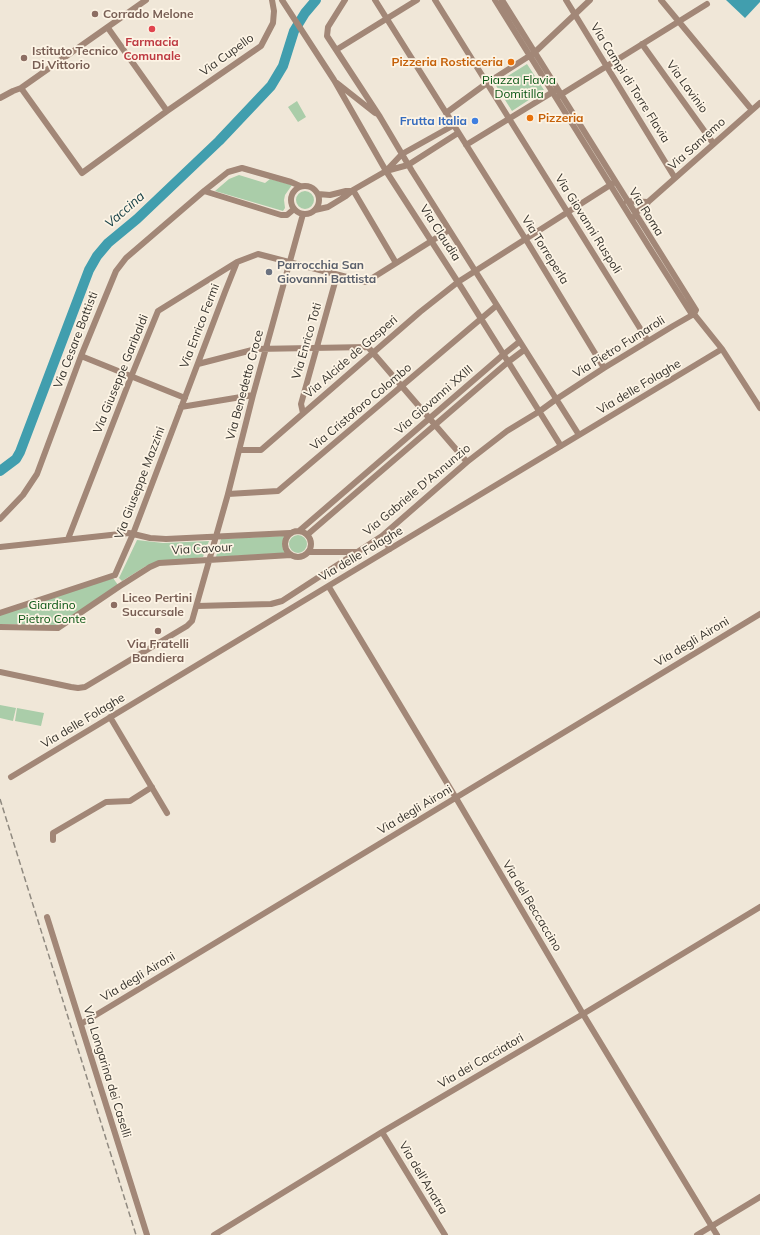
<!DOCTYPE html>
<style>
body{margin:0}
canvas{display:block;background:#f0e7d8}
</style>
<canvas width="760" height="1235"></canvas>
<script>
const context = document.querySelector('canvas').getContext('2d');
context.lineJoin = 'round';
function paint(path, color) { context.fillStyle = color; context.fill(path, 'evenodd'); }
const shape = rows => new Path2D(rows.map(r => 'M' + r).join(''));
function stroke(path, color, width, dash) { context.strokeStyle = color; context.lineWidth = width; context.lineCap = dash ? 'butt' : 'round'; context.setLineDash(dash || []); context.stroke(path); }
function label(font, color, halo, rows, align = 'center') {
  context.font = font + ' Mulish,sans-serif'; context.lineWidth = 3.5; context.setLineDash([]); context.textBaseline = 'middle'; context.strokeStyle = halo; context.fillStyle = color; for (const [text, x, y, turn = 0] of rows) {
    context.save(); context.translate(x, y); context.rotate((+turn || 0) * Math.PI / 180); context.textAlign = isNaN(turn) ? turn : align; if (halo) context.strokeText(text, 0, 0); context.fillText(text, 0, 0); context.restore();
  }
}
paint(shape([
 [527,64,544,90,512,111,495,84],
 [297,101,306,117,298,122,288,107],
 [239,175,265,183,270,179,292,185,285,195,284,200,285,208,283,211,215,191,229,179],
 '296 200a9 9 0 1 1 18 0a9 9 0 1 1-18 0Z',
 '289 544a9 9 0 1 1 18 0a9 9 0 1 1-18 0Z',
 [284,536,282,544,283,549,285,553,216,557,221,539],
 [137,540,163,543,209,541,203,557,146,566,122,581,119,578],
 [113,578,118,585,59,625,0,624,0,614],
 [0,705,16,708,13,721,0,718],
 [17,708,44,713,41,726,15,721]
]), '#aacda9');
paint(shape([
 [726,0,760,0,760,2,745,18]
]), '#419eae');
stroke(shape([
 [0,471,16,459,20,452,89,270,97,256,108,243,137,219,219,141,271,86,283,66,294,31,305,13,316,0]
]), '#419eae', 10);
stroke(shape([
 [282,0,334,80,386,171,463,290,561,446],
 [345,0,328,27,327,36,380,117,412,171,579,435],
 [375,0,528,243,604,368],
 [435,0,648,341],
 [495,0,649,247,691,313,694,314,722,349,760,408],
 [502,0,696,310,694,314],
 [566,0,675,178],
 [661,0,752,110],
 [108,28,167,111],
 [642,44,713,143],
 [336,50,417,0],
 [337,83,375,113],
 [21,88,82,173,167,111,261,46,273,23,274,11,272,0],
 [557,97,707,4],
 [0,98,13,91,21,88,146,0],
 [446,113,487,83,534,53,590,0],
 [466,145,556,90],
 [386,171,402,154,454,125],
 '291 200a14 14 0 1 1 28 0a14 14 0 1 1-28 0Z',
 [353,190,396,263],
 [318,194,330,195,346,191,351,191],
 [627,201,648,202],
 [294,209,287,215,281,215,204,191,228,172,242,168,291,182,300,186],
 [315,210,328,207,346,196,353,190,386,171,408,165,458,133],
 [634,217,637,212,648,202,760,103],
 [81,356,185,398],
 [198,364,256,349,368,347,467,462],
 [181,407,253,395],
 [303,413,301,404,337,275],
 [239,450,261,450,420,312,458,282,615,182],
 [228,494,278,491,496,306],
 [0,519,23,495,37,474,81,356,116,271,126,258,204,191],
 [299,531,504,354,519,342],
 '285 544a13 13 0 1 1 26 0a13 13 0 1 1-26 0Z',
 [307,535,508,362,524,350],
 [382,536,390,549],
 [68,539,131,377,158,311,237,262,258,254,366,282,449,230],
 [0,547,129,533,150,538,166,539,290,533],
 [308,552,358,552],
 [115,575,133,534,225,292,237,262],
 [329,587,456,798,583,1014,717,1235],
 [197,606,271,604,282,601,382,536,467,462,507,431,540,411,555,400,604,368,673,326,694,314],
 [0,613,115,575],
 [0,627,58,628,120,586,150,567,159,563,291,555],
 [0,672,71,687,78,688,85,687,187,626,192,621,228,494,253,395,303,214],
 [110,717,167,813],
 [11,777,722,349],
 [53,840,53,833,106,802,130,801,152,787],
 [47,917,147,1235],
 [81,1024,760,614],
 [382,1132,445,1235],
 [214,1235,382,1132,583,1014,760,907],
 [697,1235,760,1197]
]), '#a28777', 6);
stroke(shape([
 [0,799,136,1235]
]), '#908a80', 1.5, [6, 3]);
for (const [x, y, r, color] of [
 [95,14,4,"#8d6e63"],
 [152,29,4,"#e0444e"],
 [24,58,4,"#8d6e63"],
 [511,62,4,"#e8710a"],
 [530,118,4,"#e8710a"],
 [475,121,4,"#3f7fe0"],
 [269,272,4,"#6b7280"],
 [114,605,4,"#8d6e63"],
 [158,631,4,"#8d6e63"]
]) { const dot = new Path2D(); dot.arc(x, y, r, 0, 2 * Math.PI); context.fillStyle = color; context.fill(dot); stroke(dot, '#fdf4e5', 1.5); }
label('bold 12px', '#785e54', '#fdf4e5', [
 ["Corrado Melone",103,14],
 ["Istituto Tecnico",32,51],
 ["Di Vittorio",32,65],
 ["Liceo Pertini",122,598],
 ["Succursale",122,612],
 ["Via Fratelli",158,644,"center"],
 ["Bandiera",158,658,"center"]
], 'left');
label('bold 12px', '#be3a42', '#fdf4e5', [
 ["Farmacia",152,42],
 ["Comunale",152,56]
]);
label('12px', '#35322c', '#fdf4e5', [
 ["Via Cupello",227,55,-36],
 ["Via Campi di Torre Flavia",630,83,58],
 ["Via Lavinio",687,87,54],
 ["Via Sanremo",697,144,-42],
 ["Via Roma",646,212,58],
 ["Via Giovanni Ruspoli",588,224,58],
 ["Via Claudia",440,233,57],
 ["Via Torreperla",545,250,58],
 ["Via Enrico Fermi",200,326,-69],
 ["Via Cesare Battisti",76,340,-69],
 ["Via Enrico Toti",307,341,-74],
 ["Via Pietro Fumaroli",619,347,-32],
 ["Via Alcide de Gasperi",351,357,-41],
 ["Via Giuseppe Garibaldi",121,374,-68],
 ["Via Benedetto Croce",245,385,-75],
 ["Via delle Folaghe",639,387,-31],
 ["Via Giovanni XXIII",434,400,-41],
 ["Via Cristoforo Colombo",361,407,-40],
 ["Via Giuseppe Mazzini",140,483,-69],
 ["Via Gabriele D'Annunzio",417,490,-40],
 ["Via Cavour",202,549,-3],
 ["Via delle Folaghe",361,554,-31],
 ["Via degli Aironi",692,642,-31],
 ["Via delle Folaghe",83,721,-31],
 ["Via degli Aironi",415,810,-31],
 ["Via del Beccaccino",532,906,59],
 ["Via degli Aironi",138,977,-31],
 ["Via dei Cacciatori",481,1061,-30],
 ["Via Longarina dei Caselli",107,1072,73],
 ["Via dell'Anatra",423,1178,59]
]);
label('bold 12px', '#c56008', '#fdf4e5', [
 ["Pizzeria Rosticceria",503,62],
 ["Pizzeria",538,118,"left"]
], 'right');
label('12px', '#075412', '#fdf4e5', [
 ["Piazza Flavia",519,80],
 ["Domitilla",519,94],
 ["Giardino",52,605],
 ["Pietro Conte",52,619]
]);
label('bold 12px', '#366cbe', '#fdf4e5', [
 ["Frutta Italia",467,121]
], 'right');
label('bold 12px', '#5b616d', '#fdf4e5', [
 ["Parrocchia San",277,265],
 ["Giovanni Battista",277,279]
], 'left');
label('italic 13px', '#103c43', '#fdf4e5', [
 ["Vaccina",125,210,-41]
]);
</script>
